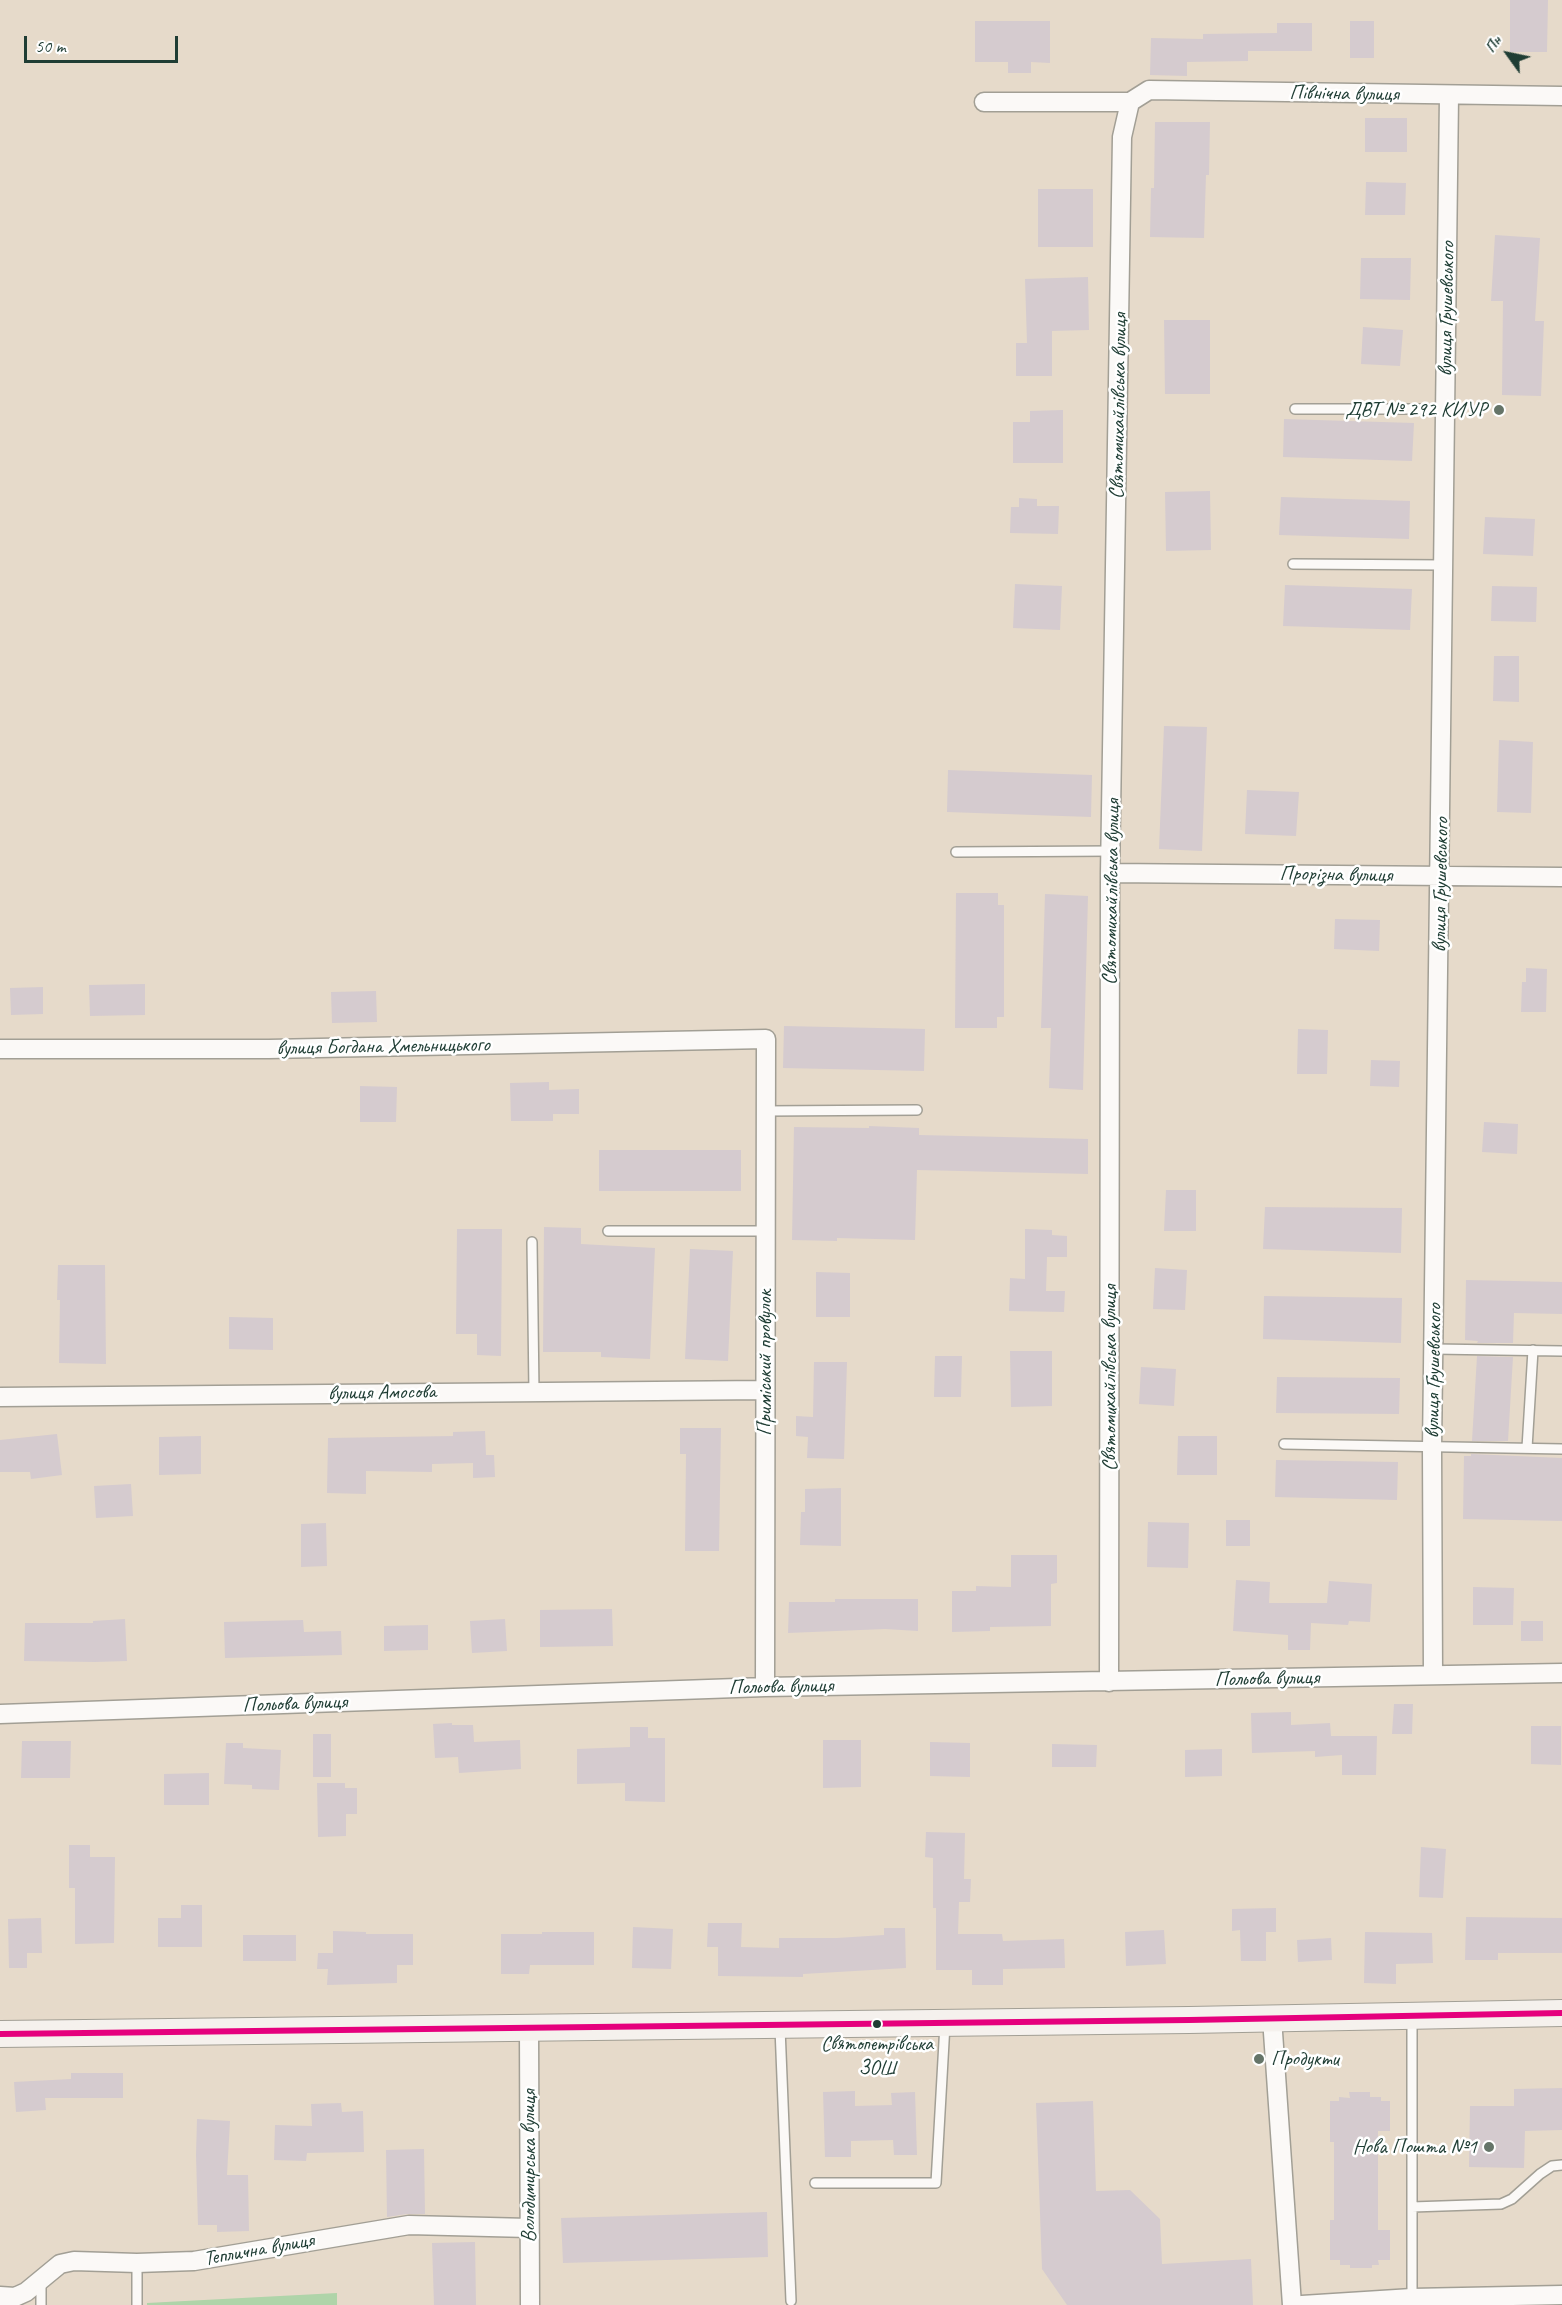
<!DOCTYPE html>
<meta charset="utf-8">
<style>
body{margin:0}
#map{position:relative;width:1562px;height:2305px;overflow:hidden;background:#e6daca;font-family:Caveat,sans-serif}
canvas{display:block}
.north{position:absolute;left:1478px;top:24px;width:60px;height:60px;-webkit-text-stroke:4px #fff;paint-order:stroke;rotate:303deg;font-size:16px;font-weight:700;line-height:24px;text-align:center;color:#1f3d34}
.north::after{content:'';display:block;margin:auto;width:21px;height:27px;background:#1f3d34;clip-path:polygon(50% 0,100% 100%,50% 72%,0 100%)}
.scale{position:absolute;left:24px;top:36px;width:154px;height:27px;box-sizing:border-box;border:3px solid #1f3d34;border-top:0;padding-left:8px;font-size:18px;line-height:21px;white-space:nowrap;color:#1f3d34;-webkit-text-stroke:4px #fff;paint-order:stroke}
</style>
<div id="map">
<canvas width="1562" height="2305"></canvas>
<div class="north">Пн</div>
<div class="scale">50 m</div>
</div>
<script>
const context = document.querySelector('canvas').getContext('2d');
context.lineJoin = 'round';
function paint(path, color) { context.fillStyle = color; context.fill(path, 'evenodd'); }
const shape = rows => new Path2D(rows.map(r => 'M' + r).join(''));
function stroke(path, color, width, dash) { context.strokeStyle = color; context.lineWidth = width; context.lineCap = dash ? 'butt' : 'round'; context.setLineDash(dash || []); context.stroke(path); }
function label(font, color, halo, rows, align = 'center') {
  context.font = font + ' Caveat,sans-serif'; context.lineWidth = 5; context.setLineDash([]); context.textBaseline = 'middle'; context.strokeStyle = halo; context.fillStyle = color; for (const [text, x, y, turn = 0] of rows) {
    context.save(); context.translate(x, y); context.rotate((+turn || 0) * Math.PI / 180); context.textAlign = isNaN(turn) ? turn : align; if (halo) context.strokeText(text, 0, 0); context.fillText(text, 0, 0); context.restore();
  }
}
paint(shape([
 [337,2293,337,2305,147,2305,147,2303]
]), '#afd4a9');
paint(shape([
 [1510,0,1548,0,1547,52,1510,52],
 [975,21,1050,21,1050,63,1031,62,1031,73,1008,73,1008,62,975,62],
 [1350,21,1374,21,1374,58,1350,58],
 [1277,23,1312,23,1312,51,1248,51,1248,61,1187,62,1187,76,1150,75,1151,38,1203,39,1203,34,1277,33],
 [1365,118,1407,118,1407,152,1365,152],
 [1155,122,1210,122,1209,175,1206,175,1204,238,1150,237,1151,188,1154,188],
 [1366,182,1406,183,1405,215,1365,215],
 [1038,189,1093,189,1093,247,1038,247],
 [1495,235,1540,238,1535,321,1544,321,1541,396,1502,395,1503,301,1491,301],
 [1361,258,1411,258,1410,300,1360,299],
 [1088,277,1089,330,1052,331,1052,376,1016,376,1016,343,1027,343,1025,279],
 [1164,320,1210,320,1210,394,1165,394],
 [1363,327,1403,330,1400,366,1361,364],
 [1063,410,1063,463,1013,463,1013,422,1030,422,1030,411],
 [1284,419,1414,423,1412,461,1283,457],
 [1210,491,1211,550,1166,551,1165,492],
 [1281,497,1410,501,1409,539,1279,535],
 [1019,498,1037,499,1037,506,1059,506,1058,534,1010,533,1011,507,1019,507],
 [1485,517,1535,519,1533,556,1483,554],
 [1015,584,1062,586,1060,630,1013,628],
 [1285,585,1412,589,1410,630,1283,626],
 [1492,586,1537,587,1536,622,1491,621],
 [1494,656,1519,656,1519,702,1493,701],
 [1164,726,1207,727,1202,851,1159,849],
 [1499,740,1533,742,1531,813,1497,812],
 [948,770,1092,775,1091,817,947,812],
 [1247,790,1299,792,1296,836,1245,834],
 [956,893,998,893,998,905,1004,905,1004,1017,997,1017,997,1028,955,1028],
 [1045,894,1088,896,1083,1090,1049,1088,1051,1028,1041,1028],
 [1335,919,1380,920,1379,951,1334,949],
 [1526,968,1547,969,1546,1012,1521,1012,1522,982,1526,982],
 [145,984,145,1015,90,1016,89,985],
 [43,987,43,1014,11,1015,10,988],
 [376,991,377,1022,332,1023,331,992],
 [784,1026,925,1029,924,1071,783,1068],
 [1298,1029,1328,1030,1327,1074,1297,1074],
 [1371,1060,1400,1061,1399,1087,1370,1086],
 [549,1082,549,1090,579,1089,579,1114,553,1114,553,1121,511,1121,510,1083],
 [360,1086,397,1087,396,1122,360,1122],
 [1484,1122,1518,1124,1517,1154,1482,1152],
 [869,1126,919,1128,919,1135,1088,1139,1088,1174,917,1170,915,1240,837,1238,837,1241,792,1240,794,1127,869,1128],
 [599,1150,741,1150,741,1191,599,1191],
 [1166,1190,1196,1190,1196,1231,1164,1231],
 [1265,1207,1402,1208,1401,1253,1263,1249],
 [544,1227,581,1228,581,1244,655,1248,650,1359,601,1357,601,1352,543,1352],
 [457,1229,502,1229,501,1356,477,1355,477,1334,456,1334],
 [1025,1229,1052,1230,1052,1235,1067,1236,1067,1257,1047,1257,1046,1291,1065,1291,1064,1312,1009,1311,1010,1278,1025,1279],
 [690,1249,733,1251,728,1361,685,1359],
 [58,1265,105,1265,106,1364,59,1363,60,1300,57,1300],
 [1155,1268,1187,1270,1185,1310,1153,1309],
 [816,1272,850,1273,850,1317,816,1317],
 [1466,1280,1562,1282,1562,1314,1514,1313,1513,1343,1477,1343,1478,1341,1465,1340],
 [1264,1296,1402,1298,1401,1343,1263,1339],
 [229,1317,273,1318,273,1350,229,1349],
 [1010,1351,1052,1351,1052,1406,1011,1407],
 [935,1356,962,1356,961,1397,934,1397],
 [1477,1356,1513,1357,1508,1441,1472,1441],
 [814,1362,847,1362,844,1459,807,1458,808,1437,796,1436,796,1416,813,1417],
 [1141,1367,1176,1369,1174,1406,1139,1404],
 [1277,1377,1400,1378,1399,1414,1276,1413],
 [680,1428,721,1428,719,1551,685,1551,686,1454,680,1454],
 [485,1431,486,1455,494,1455,495,1477,473,1478,473,1463,432,1464,432,1472,366,1471,366,1494,327,1493,328,1438,453,1436,453,1432],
 [57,1434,62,1475,31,1479,30,1472,0,1472,0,1440],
 [201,1436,201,1474,159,1475,159,1437],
 [1178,1436,1217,1436,1217,1475,1177,1475],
 [1471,1454,1562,1458,1562,1521,1463,1519,1464,1456,1471,1456],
 [1276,1460,1398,1462,1397,1500,1275,1497],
 [131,1484,133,1516,96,1518,94,1486],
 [841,1488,841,1546,800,1545,801,1512,805,1512,805,1489],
 [1226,1520,1250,1520,1250,1546,1226,1546],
 [1148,1522,1189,1523,1188,1568,1147,1567],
 [326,1523,327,1566,301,1567,301,1524],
 [1011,1555,1057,1555,1057,1583,1051,1584,1051,1626,990,1627,990,1631,952,1632,952,1591,976,1591,976,1586,1011,1587],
 [1236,1580,1270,1582,1269,1603,1327,1603,1329,1581,1372,1584,1370,1622,1349,1621,1348,1625,1311,1623,1310,1650,1288,1650,1288,1635,1233,1631],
 [1473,1587,1514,1588,1513,1625,1473,1625],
 [835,1599,918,1599,918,1631,885,1629,788,1633,789,1602,835,1602],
 [612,1609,613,1646,540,1647,540,1610],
 [125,1619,127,1661,95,1662,24,1661,25,1623,93,1623,93,1621],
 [505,1619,507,1651,472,1653,470,1621],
 [303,1620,304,1632,341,1631,342,1655,225,1658,224,1622],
 [1521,1621,1543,1621,1543,1641,1521,1641],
 [428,1625,428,1650,384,1651,384,1626],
 [1394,1704,1413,1704,1412,1734,1392,1734],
 [1291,1712,1291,1725,1330,1723,1331,1736,1377,1736,1376,1775,1342,1775,1342,1755,1315,1757,1315,1751,1252,1753,1251,1713],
 [452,1723,452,1725,473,1725,474,1742,520,1740,521,1769,459,1773,458,1757,435,1758,433,1724],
 [1531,1726,1561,1726,1561,1765,1531,1764],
 [630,1727,648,1727,648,1738,665,1738,665,1802,625,1801,625,1783,577,1784,577,1749,630,1747],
 [313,1734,331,1734,331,1777,313,1777],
 [823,1740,861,1740,861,1787,823,1788],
 [22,1741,71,1741,70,1778,21,1778],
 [930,1742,970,1743,970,1777,930,1776],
 [226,1743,243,1743,243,1748,281,1750,279,1790,252,1789,252,1785,224,1784],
 [1052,1744,1097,1745,1096,1767,1052,1767],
 [1222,1749,1222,1776,1185,1777,1185,1750],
 [209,1773,209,1805,164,1805,164,1774],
 [317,1783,345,1783,345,1788,357,1788,357,1814,346,1814,346,1836,318,1837],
 [926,1832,965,1833,964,1879,971,1879,970,1902,959,1902,958,1934,1002,1934,1003,1941,1064,1939,1065,1968,1003,1969,1003,1985,972,1985,972,1970,936,1970,936,1908,933,1908,933,1858,925,1857],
 [69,1845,90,1845,90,1857,115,1857,114,1943,75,1944,75,1888,69,1888],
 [1421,1847,1446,1849,1443,1898,1419,1897],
 [181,1905,202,1905,202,1947,158,1947,158,1918,181,1918],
 [1276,1908,1276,1932,1266,1932,1266,1961,1241,1961,1240,1930,1232,1931,1232,1909],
 [1466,1917,1562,1918,1562,1953,1498,1953,1498,1960,1465,1960],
 [41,1918,42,1953,27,1953,27,1968,9,1968,8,1919],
 [708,1923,742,1923,741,1947,779,1948,779,1938,837,1938,884,1935,884,1928,905,1928,906,1968,803,1974,803,1977,718,1976,718,1947,707,1947],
 [633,1927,673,1929,671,1969,632,1968],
 [1164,1930,1166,1964,1126,1966,1125,1932],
 [333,1931,366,1932,366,1934,413,1934,413,1965,397,1965,397,1983,327,1985,328,1969,317,1969,318,1953,333,1953],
 [542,1932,594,1932,594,1965,530,1965,529,1974,501,1974,501,1934,542,1934],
 [1365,1932,1432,1933,1433,1963,1396,1964,1396,1984,1364,1983],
 [243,1935,296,1935,296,1961,243,1961],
 [1331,1938,1332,1960,1298,1962,1297,1940],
 [71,2073,123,2073,123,2098,45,2098,46,2110,16,2112,14,2082,71,2079],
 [1562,2088,1562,2130,1525,2131,1524,2168,1469,2167,1470,2106,1514,2106,1514,2089],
 [855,2091,855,2106,892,2105,891,2093,915,2092,917,2155,894,2155,893,2140,851,2141,851,2157,825,2157,823,2092],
 [1349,2092,1370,2092,1370,2097,1381,2097,1381,2101,1390,2101,1390,2131,1378,2131,1378,2230,1390,2230,1390,2260,1378,2260,1379,2265,1372,2265,1372,2268,1350,2268,1350,2265,1340,2265,1340,2260,1330,2260,1330,2220,1334,2220,1334,2142,1330,2142,1330,2101,1339,2101,1339,2097,1350,2098],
 [1093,2101,1096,2191,1130,2190,1160,2219,1162,2264,1251,2259,1253,2305,1067,2305,1042,2269,1036,2103],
 [341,2103,342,2112,363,2111,364,2152,307,2153,306,2161,274,2160,275,2125,312,2126,311,2104],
 [197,2119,230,2121,227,2175,248,2175,249,2231,217,2232,217,2225,198,2225,196,2155],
 [424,2149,425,2214,407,2214,387,2217,386,2150],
 [767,2212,768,2257,563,2263,561,2218],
 [475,2242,476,2305,434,2305,432,2243]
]), '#d5cbcf');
const service = shape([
 [1295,409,1446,409],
 [1293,564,1444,565],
 [956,852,1112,851],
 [765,1111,917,1110],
 [608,1231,765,1231],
 [532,1242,534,1392],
 [1434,1349,1562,1351],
 [1284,1444,1562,1449],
 [1527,1448,1533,1350],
 [1412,2018,1412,2298],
 [780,2028,791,2301],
 [815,2183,936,2183,945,2024],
 [1412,2207,1501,2204,1512,2199,1540,2174,1552,2166,1562,2165],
 [41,2280,41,2305],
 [137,2305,137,2263]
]);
const minor = shape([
 [984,102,1130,102],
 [1130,102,1149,90,1562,96],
 [1110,873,1562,877],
 [0,1049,269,1049,766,1039,765,1687],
 [0,1397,764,1390],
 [1433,1675,1432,1447,1449,96],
 [1109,1682,1110,873,1122,137,1130,102],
 [0,1714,765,1687,1562,1673],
 [1272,2018,1292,2305],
 [529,2027,530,2305],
 [0,2296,15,2297,26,2292,60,2264,74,2261,137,2263,194,2261,409,2225,529,2228],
 [1302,2305,1412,2298,1562,2295]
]);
const secondary = shape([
 [0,2034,1189,2020,1562,2013]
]);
stroke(service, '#a29f95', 12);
stroke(minor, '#a29f95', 21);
stroke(secondary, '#a29f95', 28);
stroke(service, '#fbf9f7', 9);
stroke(minor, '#fbf9f7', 18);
stroke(secondary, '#f5f1ed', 26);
stroke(shape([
 [0,2034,1189,2020,1562,2013]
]), '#e5007d', 6);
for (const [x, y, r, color] of [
 [1499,410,6,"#657468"],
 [877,2024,5,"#1f3d34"],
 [1259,2059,6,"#657468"],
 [1489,2147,6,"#657468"]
]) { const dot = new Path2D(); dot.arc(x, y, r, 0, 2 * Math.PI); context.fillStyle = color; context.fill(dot); stroke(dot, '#fff', 2); }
label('20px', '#1f3d34', '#fff', [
 ["Святопетрівська",877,2045],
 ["ЗОШ",877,2069]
]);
label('21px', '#1f3d34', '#fff', [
 ["Північна вулиця",1344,94,1],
 ["вулиця Грушевського",1447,309,-89],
 ["Святомихайлівська вулиця",1119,406,-89],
 ["Прорізна вулиця",1336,875,1],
 ["вулиця Грушевського",1441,885,-89],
 ["Святомихайлівська вулиця",1112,892,-89],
 ["вулиця Богдана Хмельницького",383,1047,-1],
 ["Приміський провулок",765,1363,-90],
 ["вулиця Грушевського",1434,1371,-89],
 ["Святомихайлівська вулиця",1110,1378,-90],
 ["вулиця Амосова",382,1393,-1],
 ["Польова вулиця",1267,1679,-1],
 ["Польова вулиця",781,1687,-1],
 ["Польова вулиця",295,1704,-2],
 ["Володимирська вулиця",529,2166,-90],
 ["Теплична вулиця",259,2250,-10]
]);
label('21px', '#1f3d34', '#fff', [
 ["ДВТ № 292 КИУР",1487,410],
 ["Продукти",1271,2059,"left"],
 ["Нова Пошта №1",1477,2147]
], 'right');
</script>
